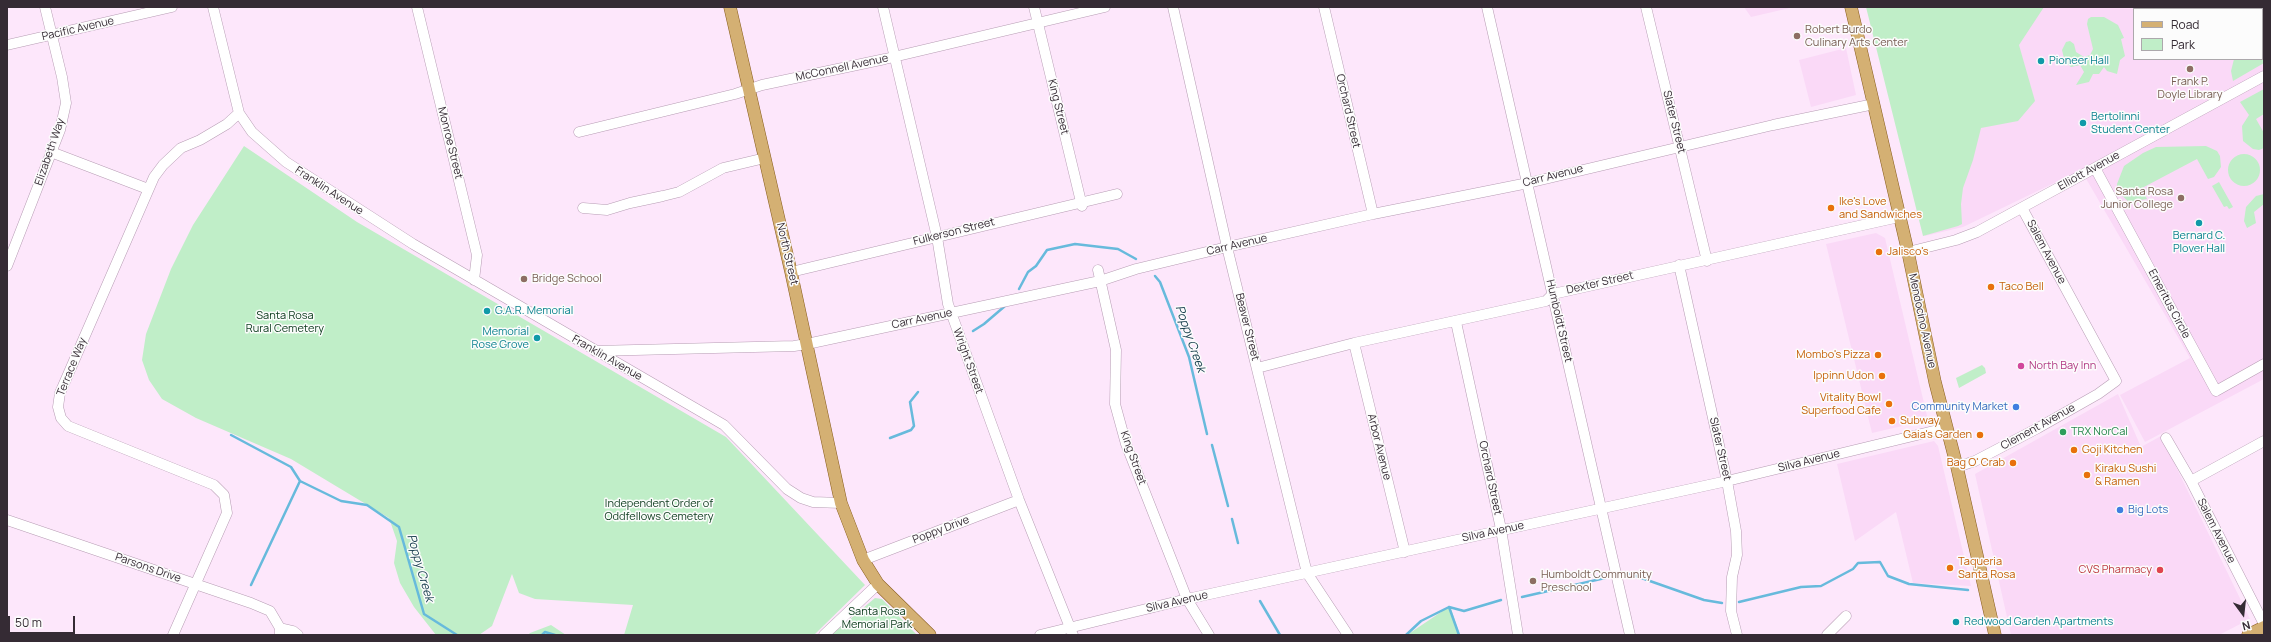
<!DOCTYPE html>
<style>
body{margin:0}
#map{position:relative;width:2271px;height:642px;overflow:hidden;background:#fde7fb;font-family:Manrope,sans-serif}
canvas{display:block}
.frame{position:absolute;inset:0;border:8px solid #352b34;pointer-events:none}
.legend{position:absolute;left:2133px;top:8px;width:130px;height:52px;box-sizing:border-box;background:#fcfcfc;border:1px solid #aca8ac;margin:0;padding:5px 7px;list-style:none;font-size:12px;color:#352b34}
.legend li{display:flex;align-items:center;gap:8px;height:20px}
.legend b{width:20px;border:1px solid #aca8ac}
.north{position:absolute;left:2223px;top:594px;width:40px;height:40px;-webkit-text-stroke:3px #fcfcfc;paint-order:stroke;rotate:165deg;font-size:11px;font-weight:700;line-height:16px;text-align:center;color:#352b34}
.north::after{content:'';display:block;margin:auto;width:14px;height:18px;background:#352b34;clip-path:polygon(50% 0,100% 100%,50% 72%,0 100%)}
.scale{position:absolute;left:8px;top:616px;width:67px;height:18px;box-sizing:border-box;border:2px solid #352b34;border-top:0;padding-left:5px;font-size:12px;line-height:14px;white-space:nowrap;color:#352b34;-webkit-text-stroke:3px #fcfcfc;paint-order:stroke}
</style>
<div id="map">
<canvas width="2271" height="642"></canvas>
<div class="frame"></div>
<ul class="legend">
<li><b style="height:5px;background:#d4b073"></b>Road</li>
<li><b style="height:11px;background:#c0eec8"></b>Park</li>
</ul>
<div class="north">N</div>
<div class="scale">50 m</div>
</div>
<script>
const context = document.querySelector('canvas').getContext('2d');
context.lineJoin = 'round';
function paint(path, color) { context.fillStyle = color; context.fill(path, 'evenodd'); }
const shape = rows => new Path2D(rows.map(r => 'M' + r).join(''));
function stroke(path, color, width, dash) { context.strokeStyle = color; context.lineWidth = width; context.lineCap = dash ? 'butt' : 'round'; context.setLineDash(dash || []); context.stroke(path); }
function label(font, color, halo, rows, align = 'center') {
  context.font = font + ' Manrope,sans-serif'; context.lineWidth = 3; context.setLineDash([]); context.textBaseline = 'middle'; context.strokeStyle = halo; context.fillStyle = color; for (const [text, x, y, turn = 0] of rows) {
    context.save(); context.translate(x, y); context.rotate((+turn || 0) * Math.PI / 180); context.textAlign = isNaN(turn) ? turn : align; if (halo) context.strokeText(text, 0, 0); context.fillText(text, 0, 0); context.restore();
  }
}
paint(shape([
 [1744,7,1794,7,1751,17],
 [1869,7,2264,7,2264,379,2145,442,2120,395,2190,358,2081,170,1963,227,1925,236],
 [2134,9,2262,9,2262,59,2134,59],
 [1846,48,1856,95,1811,107,1799,60],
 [1876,233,1885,238,1928,420,1872,433,1826,244],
 [2118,394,2141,447,2161,436,2250,619,2219,635,2011,635,1975,474],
 [1934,441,1938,446,1971,586,1913,583,1896,512,1855,541,1837,464]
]), '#fad9f7');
paint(shape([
 [1866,7,2044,7,2019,45,2035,101,2018,121,1981,128,1973,160,1963,188,1961,204,1962,224,1958,226,1923,236],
 [2091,17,2104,17,2118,25,2124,38,2121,39,2125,56,2120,60,2117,74,2107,71,2104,67,2099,74,2093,74,2089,82,2076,85,2084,72,2080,65,2071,67,2065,62,2062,50,2066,42,2070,41,2074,44,2076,52,2084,57,2090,55,2093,49,2087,24,2088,19],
 [2262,37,2264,37,2264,63,2233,81,2231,71,2234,59,2262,59],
 [2264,89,2264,114,2256,119,2264,133,2264,148,2259,150,2253,149,2243,141,2242,126,2249,115,2240,102],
 [244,146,357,222,726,437,865,585,814,635,624,635,633,605,535,599,519,593,512,574,492,626,479,635,436,635,414,607,400,583,394,563,397,541,389,518,291,459,196,418,162,399,149,380,142,360,146,334,171,269,193,225],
 [2206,146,2217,151,2220,156,2221,167,2214,177,2208,179,2197,159,2142,188,2147,199,2129,202,2118,192,2117,184,2124,166,2143,153,2156,147],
 '2228 170a16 16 0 1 1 32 0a16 16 0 1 1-32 0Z',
 [2219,182,2233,207,2229,209,2227,206,2224,207,2212,186],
 [2264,194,2264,204,2254,212,2256,223,2247,228,2244,221,2246,207,2256,196],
 [1982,365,1985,368,1986,373,1959,388,1956,378],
 [875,598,882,599,917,635,831,635],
 [1450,606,1460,635,1407,635],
 [551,625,566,635,528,635,530,633]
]), '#c0eec8');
stroke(shape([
 [1155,276,1160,282,1189,357,1207,434],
 [1019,289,1028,272,1036,266,1047,250,1075,244,1118,249,1136,259],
 [973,331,984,324,1005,306],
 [231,435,291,467,300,481],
 [890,438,911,430,914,426,910,402,918,392],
 [1212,445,1228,506],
 [300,481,341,501,367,505,399,527,424,614,457,635],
 [1232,519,1238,543],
 [1630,574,1704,600,1722,603],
 [251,585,300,481],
 [1522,597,1605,578,1607,576],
 [1260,601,1280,635],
 [1739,602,1801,587,1821,586,1853,569,1858,563,1880,562,1888,576,1909,584,1968,590],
 [1449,607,1459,635],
 [542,635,545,632,555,635],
 [1406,635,1421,621,1449,607,1464,611,1501,600]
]), '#67badc', 2.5);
const minor = shape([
 [213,7,239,113,252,132,286,162,413,244,724,425,787,489,801,498,813,502,841,503],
 [417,7,477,255,474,280],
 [883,7,937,237,948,304,1019,500,1073,635],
 [1034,7,1082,206],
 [1173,7,1227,247,1307,573,1348,635],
 [1324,7,1373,214],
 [1487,7,1630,635],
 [1646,7,1707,261],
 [7,45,172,7],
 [579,132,735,94,762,85,885,59,1105,7],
 [51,152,148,189],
 [2095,168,2216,391,2264,364],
 [583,208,607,210,630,203,663,196,679,192,723,168,765,158],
 [1908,252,1956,240,1977,232,2264,76],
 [1679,265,1727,481,1736,531,1737,555,1732,577,1731,611,1737,635],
 [7,266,60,130,66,103,62,77,45,7],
 [1098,270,1116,350,1115,404,1126,444,1187,599,1209,635],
 [791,272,1117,194],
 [1456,322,1501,529,1518,635],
 [1354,343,1405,552],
 [595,351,794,346,807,344,1100,281,1136,269,1227,247,1373,214,1528,183,1773,125,1874,104],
 [1257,368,1354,343,1546,301,1553,294,1899,217],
 [2166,438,2191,481,2264,624],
 [1957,467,1975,461,2038,428,2098,394,2116,381,2022,208],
 [2191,481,2264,441],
 [7,520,251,603,270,611,280,628,280,635],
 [863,560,1019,500],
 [280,628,293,631,298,635],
 [173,635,227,513,224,495,214,485,68,426,61,418,58,407,60,393,154,177,163,165,181,148,200,140,227,124,239,113],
 [824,635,878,584],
 [1040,635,1187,599,1727,481,1946,428],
 [1827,635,1846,616]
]);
const major = shape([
 [730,7,791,272,841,503,863,560,878,584,930,635],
 [1851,7,1908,252,1935,382,1957,467,1995,635],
 [2248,635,2264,627]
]);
stroke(minor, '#b79db4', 11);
stroke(major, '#8a5f20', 13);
stroke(minor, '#fff', 10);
stroke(major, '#d4b073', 12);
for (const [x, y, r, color] of [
 [1797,36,4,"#8d6e63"],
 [2041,61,4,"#0f9aa8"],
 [2190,69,4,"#8d6e63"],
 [2083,123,4,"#0f9aa8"],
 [2181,198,4,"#8d6e63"],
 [1831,208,4,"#e8710a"],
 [2199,223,4,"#0f9aa8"],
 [1879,252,4,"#e8710a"],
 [524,279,4,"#8d6e63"],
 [1991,287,4,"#e8710a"],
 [487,311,4,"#0f9aa8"],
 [537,338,4,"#0f9aa8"],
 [1878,355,4,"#e8710a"],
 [2021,366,4,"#d1479c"],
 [1882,376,4,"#e8710a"],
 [1889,404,4,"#e8710a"],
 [2016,407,4,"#3f7fe0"],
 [1892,421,4,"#e8710a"],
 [2063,432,4,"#2e9e5b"],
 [1980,435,4,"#e8710a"],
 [2074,450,4,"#e8710a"],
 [2013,463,4,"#e8710a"],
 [2087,475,4,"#e8710a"],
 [2120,510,4,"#3f7fe0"],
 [1950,568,4,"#e8710a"],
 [2160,570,4,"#e0444e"],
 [1533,581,4,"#8d6e63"],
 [1956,622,4,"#0f9aa8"]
]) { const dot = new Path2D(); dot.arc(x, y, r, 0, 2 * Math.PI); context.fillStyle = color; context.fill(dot); stroke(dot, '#fcfcfc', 1.5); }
label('11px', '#352b34', '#fcfcfc', [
 ["Pacific Avenue",78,29,-13],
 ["McConnell Avenue",842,68,-12],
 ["King Street",1058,107,76],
 ["Orchard Street",1348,111,77],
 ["Slater Street",1674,122,76],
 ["Monroe Street",450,143,76],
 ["Elizabeth Way",50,152,-71],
 ["Elliott Avenue",2089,171,-29],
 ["Carr Avenue",1553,176,-14],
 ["Franklin Avenue",329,191,33],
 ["Fulkerson Street",954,232,-14],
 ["Carr Avenue",1237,245,-13],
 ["Salem Avenue",2046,252,62],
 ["North Street",787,254,77],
 ["Dexter Street",1600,283,-13],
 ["Emeritus Circle",2169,304,62],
 ["Carr Avenue",922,319,-12],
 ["Humboldt Street",1559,321,77],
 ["Mendocino Avenue",1922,321,78],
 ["Beaver Street",1247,327,76],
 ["Franklin Avenue",607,358,30],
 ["Wright Street",968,361,70],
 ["Terrace Way",72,367,-68],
 ["Clement Avenue",2038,427,-29],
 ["Arbor Avenue",1379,447,76],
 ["Slater Street",1720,449,77],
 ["King Street",1133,458,70],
 ["Silva Avenue",1809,461,-14],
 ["Orchard Street",1490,478,78],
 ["Poppy Drive",941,530,-21],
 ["Salem Avenue",2216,531,63],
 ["Silva Avenue",1493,532,-12],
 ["Parsons Drive",148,568,19],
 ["Silva Avenue",1177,602,-13]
]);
label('11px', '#785e54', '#fcfcfc', [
 ["Robert Burdo",1805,30],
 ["Culinary Arts Center",1805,43],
 ["Frank P.",2190,82,"center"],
 ["Doyle Library",2190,95,"center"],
 ["Santa Rosa",2173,192,"right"],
 ["Junior College",2173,205,"right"],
 ["Bridge School",532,279],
 ["Humboldt Community",1541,575],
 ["Preschool",1541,588]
], 'left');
label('11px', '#0d838f', '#fcfcfc', [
 ["Pioneer Hall",2049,61],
 ["Bertolinni",2091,117],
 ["Student Center",2091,130],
 ["Bernard C.",2199,236,"center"],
 ["Plover Hall",2199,249,"center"],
 ["G.A.R. Memorial",495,311],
 ["Memorial",529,332,"right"],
 ["Rose Grove",529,345,"right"],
 ["Redwood Garden Apartments",1964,622]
], 'left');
label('11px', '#c56008', '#fcfcfc', [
 ["Ike's Love",1839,202],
 ["and Sandwiches",1839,215],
 ["Jalisco's",1887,252],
 ["Taco Bell",1999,287],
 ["Mombo's Pizza",1870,355,"right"],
 ["Ippinn Udon",1874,376,"right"],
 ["Vitality Bowl",1881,398,"right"],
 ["Superfood Cafe",1881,411,"right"],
 ["Subway",1900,421],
 ["Gaia's Garden",1972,435,"right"],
 ["Goji Kitchen",2082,450],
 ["Bag O' Crab",2005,463,"right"],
 ["Kiraku Sushi",2095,469],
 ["& Ramen",2095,482],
 ["Taqueria",1958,562],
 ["Santa Rosa",1958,575]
], 'left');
label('11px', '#09391a', '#fcfcfc', [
 ["Santa Rosa",285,316],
 ["Rural Cemetery",285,329],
 ["Independent Order of",659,504],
 ["Oddfellows Cemetery",659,517],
 ["Santa Rosa",877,612],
 ["Memorial Park",877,625]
]);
label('11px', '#b23c85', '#fcfcfc', [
 ["North Bay Inn",2029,366]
], 'left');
label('11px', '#366cbe', '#fcfcfc', [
 ["Community Market",2008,407],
 ["Big Lots",2128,510,"left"]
], 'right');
label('11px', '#27864d', '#fcfcfc', [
 ["TRX NorCal",2071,432]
], 'left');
label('11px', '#be3a42', '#fcfcfc', [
 ["CVS Pharmacy",2152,570]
], 'right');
label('italic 12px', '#1b4150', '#fcfcfc', [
 ["Poppy Creek",1190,339,71],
 ["Poppy Creek",420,568,74]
]);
</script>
